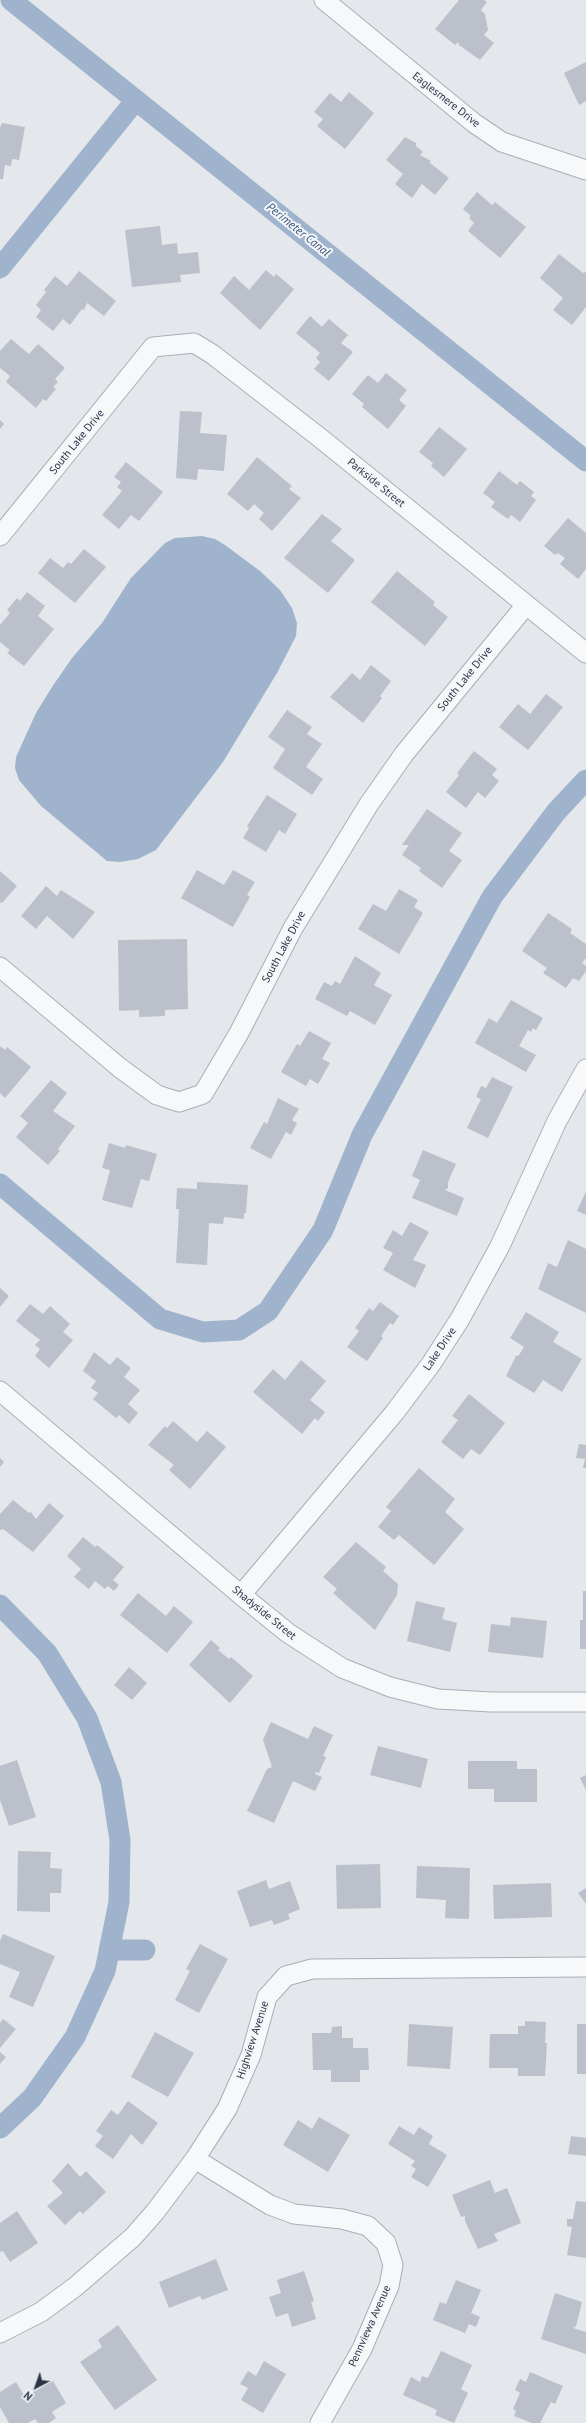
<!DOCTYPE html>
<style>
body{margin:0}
#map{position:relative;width:586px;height:2423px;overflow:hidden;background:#e4e7ec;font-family:"PT Sans",sans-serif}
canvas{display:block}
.north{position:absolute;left:16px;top:2367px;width:40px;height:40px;-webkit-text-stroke:3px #f4f6f9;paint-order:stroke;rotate:221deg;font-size:11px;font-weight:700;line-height:16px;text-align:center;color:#2b3445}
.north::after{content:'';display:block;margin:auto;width:14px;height:18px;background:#2b3445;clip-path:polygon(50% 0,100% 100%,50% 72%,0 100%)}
</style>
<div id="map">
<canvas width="586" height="2423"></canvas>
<div class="north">N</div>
</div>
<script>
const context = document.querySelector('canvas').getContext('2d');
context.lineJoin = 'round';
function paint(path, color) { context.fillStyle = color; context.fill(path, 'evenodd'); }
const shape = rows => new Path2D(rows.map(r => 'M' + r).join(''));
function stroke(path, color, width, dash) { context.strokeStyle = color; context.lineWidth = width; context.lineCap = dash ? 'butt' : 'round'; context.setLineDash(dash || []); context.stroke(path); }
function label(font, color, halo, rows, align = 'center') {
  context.font = font + ' "PT Sans",sans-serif'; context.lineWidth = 4; context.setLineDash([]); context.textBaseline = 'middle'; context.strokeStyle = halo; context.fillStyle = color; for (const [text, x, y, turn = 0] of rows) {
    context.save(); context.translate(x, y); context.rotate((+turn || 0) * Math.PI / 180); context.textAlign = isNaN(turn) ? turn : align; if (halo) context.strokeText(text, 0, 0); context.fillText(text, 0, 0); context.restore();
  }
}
paint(shape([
 [202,536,215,539,225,545,260,571,280,590,292,608,297,623,296,636,277,673,223,762,156,850,138,859,120,862,107,861,41,806,19,780,15,768,16,757,36,713,52,687,72,658,102,623,131,578,165,543,175,538]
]), '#9fb4cc');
stroke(shape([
 [11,0,586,461],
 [0,268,136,100],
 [0,1184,160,1319,203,1332,239,1330,268,1311,323,1230,362,1135,492,897,556,812,586,780],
 [0,1605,47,1653,87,1718,111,1782,120,1840,119,1902,105,1971,75,2037,32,2098,0,2128],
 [109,1950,145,1950]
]), '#9fb4cc', 21);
paint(shape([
 [459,0,484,0,487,2,481,10,485,14,488,30,484,35,494,43,480,60,459,45,458,42,455,45,435,29],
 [586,62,586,101,579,105,564,73],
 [349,92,374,113,345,149,317,126,323,119,314,112,330,93,341,102],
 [2,123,25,127,19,160,12,159,11,166,5,165,3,179,0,179,0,128],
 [405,137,416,143,416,146,423,152,420,155,431,161,430,163,449,178,435,195,422,184,412,198,395,184,403,174,386,160],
 [477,192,492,205,495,202,526,227,500,258,468,231,474,223,469,218,471,216,463,209],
 [160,226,162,245,177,243,178,254,198,252,200,273,180,275,181,282,132,287,125,230],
 [559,254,583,273,586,272,586,307,572,325,553,310,563,298,540,278],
 [266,270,274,277,276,274,294,289,260,330,220,293,234,276,249,290],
 [79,271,116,301,104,316,87,303,84,310,82,309,70,325,63,319,53,331,36,317,41,310,36,305,46,292,44,290,55,276,67,286],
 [310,316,322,327,329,319,348,335,341,343,353,352,329,381,314,369,320,362,316,358,320,353,296,333],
 [11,339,29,354,38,344,65,368,55,379,58,382,53,387,56,389,46,401,43,399,36,408,6,382,10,376,0,368,0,351],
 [386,373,407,390,399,400,406,406,388,429,362,407,364,404,352,394,368,375,378,383],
 [180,411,202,412,200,433,227,435,224,471,198,469,197,480,176,478],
 [0,420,4,424,0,429],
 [439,427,467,449,444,477,431,466,433,463,419,452],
 [257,457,292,486,289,489,301,498,272,531,259,519,264,513,254,504,248,511,227,494],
 [126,462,163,492,139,521,131,515,119,529,102,515,122,491,117,487,121,482,114,477],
 [499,471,517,485,520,481,534,492,531,496,536,500,520,522,511,515,508,519,491,507,495,502,483,493],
 [322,514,342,529,331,541,355,560,328,593,284,558],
 [568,518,586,533,586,569,578,579,560,564,565,558,558,553,555,555,544,546],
 [84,549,106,567,75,603,38,573,50,558,63,568,68,562,71,564],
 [397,571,435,602,433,605,448,617,425,646,371,602],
 [27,592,45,606,38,616,54,629,24,666,7,653,10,650,0,642,0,625,10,613,7,610,17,598,20,601],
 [371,665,391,681,380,696,382,698,363,723,330,697,352,673,360,680],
 [546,694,563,707,528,750,499,727,518,704,530,714],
 [287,710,312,727,307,734,322,744,306,767,323,779,312,795,273,768,285,749,268,737],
 [474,751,497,769,492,775,499,781,485,798,478,792,466,808,446,792,459,775,457,773],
 [267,795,297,814,285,834,279,830,266,852,243,838,249,828,247,826],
 [427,809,462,833,449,851,462,860,442,888,419,871,421,868,402,855,409,845,402,845],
 [197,870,224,885,233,870,255,882,247,895,250,897,233,927,181,898],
 [0,871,17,886,2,903,0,902],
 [46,886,57,896,61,890,95,912,73,939,47,916,36,929,21,916],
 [399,889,418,900,414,907,423,913,399,954,358,929,373,904,386,911],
 [548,913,572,929,570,933,586,944,586,958,582,963,586,966,586,971,579,981,573,978,566,988,543,973,547,968,522,951],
 [187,939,188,1009,165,1010,165,1016,139,1017,139,1010,119,1011,118,940],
 [355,956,381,973,374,985,392,995,375,1025,350,1011,347,1016,315,999,324,982,332,986,335,981,340,984],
 [511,1000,543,1018,536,1030,533,1028,531,1032,528,1030,519,1046,536,1055,526,1072,475,1043,489,1018,497,1023],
 [309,1031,331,1043,322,1059,330,1063,318,1084,310,1079,306,1086,281,1072,297,1044,300,1046],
 [0,1046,5,1050,7,1047,31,1067,5,1098,0,1093],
 [492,1077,513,1087,488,1138,467,1128,481,1099,476,1097,481,1086,486,1088],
 [51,1080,67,1093,53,1111,75,1126,58,1149,60,1151,48,1165,16,1137,28,1123,20,1116],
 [278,1098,299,1109,292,1120,297,1123,291,1135,286,1132,271,1159,250,1148,264,1122,267,1124],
 [109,1143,125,1148,126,1145,157,1154,149,1181,141,1179,132,1208,102,1200,110,1170,102,1168],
 [423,1150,456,1164,448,1182,448,1188,445,1190,464,1198,457,1216,412,1198,420,1180,412,1176],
 [197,1182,248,1185,246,1213,244,1213,244,1219,224,1217,223,1224,209,1223,207,1265,176,1263,179,1209,176,1209,177,1188,197,1189],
 [586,1191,586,1215,577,1211],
 [410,1222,429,1232,413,1260,426,1265,415,1288,383,1270,393,1253,383,1248,393,1230,402,1236],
 [568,1240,586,1249,586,1313,538,1289,548,1263,557,1267],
 [0,1288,9,1296,0,1307],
 [380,1302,399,1316,393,1325,390,1323,381,1336,383,1338,367,1361,347,1347,359,1331,355,1328,369,1308,373,1311],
 [30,1304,43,1314,50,1306,70,1324,63,1332,73,1340,49,1368,35,1356,40,1349,35,1345,40,1340,16,1321],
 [526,1312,559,1332,553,1342,582,1359,562,1392,543,1380,534,1393,506,1376,516,1356,519,1355,524,1347,510,1338],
 [94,1352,110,1365,117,1357,131,1368,124,1377,140,1390,128,1404,138,1413,129,1424,119,1415,116,1418,93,1399,98,1393,91,1388,96,1381,83,1371],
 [301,1360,326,1381,310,1400,325,1412,318,1421,315,1418,302,1434,253,1392,273,1369,285,1380],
 [469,1394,505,1423,480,1455,471,1449,463,1459,441,1442,458,1420,452,1416],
 [173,1421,197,1442,207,1431,226,1447,190,1489,169,1470,174,1465,148,1445,165,1426,167,1428],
 [579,1444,586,1445,586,1468,583,1468,585,1459,576,1458],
 [0,1458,4,1462,0,1467],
 [419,1468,455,1499,445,1512,464,1529,434,1565,399,1535,394,1540,378,1527,391,1511,386,1507],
 [13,1500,29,1513,31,1512,36,1519,49,1503,64,1516,33,1552,3,1529,0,1530,0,1514],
 [83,1537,95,1547,97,1545,124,1567,113,1580,119,1585,114,1591,108,1586,105,1589,95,1581,89,1589,74,1577,81,1569,67,1556],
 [356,1542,386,1567,383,1571,398,1584,397,1595,375,1630,333,1593,337,1589,323,1577],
 [583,1591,586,1591,586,1649,580,1649,580,1620,583,1620],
 [138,1593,166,1616,174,1606,193,1622,167,1653,120,1615],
 [416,1601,445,1608,442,1619,457,1623,450,1652,407,1641],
 [511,1617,547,1621,543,1658,488,1652,491,1624,510,1626],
 [211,1640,220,1648,218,1650,229,1659,231,1657,253,1676,230,1703,189,1665],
 [129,1667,147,1683,132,1700,114,1685],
 [271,1722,308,1739,314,1726,333,1735,323,1756,326,1757,319,1773,316,1772,315,1774,322,1777,315,1791,293,1781,274,1823,247,1811,267,1769,272,1767,263,1740],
 [378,1746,428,1759,421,1788,370,1775],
 [17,1760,36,1817,9,1826,0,1800,0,1766],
 [468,1761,517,1761,517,1769,537,1769,537,1802,494,1802,494,1789,468,1789],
 [586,1775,586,1790,580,1778],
 [18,1851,51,1852,50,1868,62,1869,61,1893,50,1893,50,1912,17,1911],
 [380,1864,381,1908,337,1909,336,1865],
 [417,1866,470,1868,469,1919,445,1918,446,1900,416,1898],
 [266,1880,269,1889,290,1881,300,1909,288,1914,290,1919,274,1925,272,1920,250,1927,237,1891],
 [551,1883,552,1917,494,1919,493,1885],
 [586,1888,586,1904,578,1893],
 [3,1934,55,1956,33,2007,9,1997,20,1972,0,1964,0,1941],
 [200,1944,228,1959,199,2013,175,2000,190,1971,186,1969],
 [3,2019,16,2029,0,2048,0,2023],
 [525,2021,546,2022,545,2043,547,2043,545,2076,518,2076,518,2068,489,2068,490,2034,518,2034,518,2026,525,2026],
 [409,2024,453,2027,450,2069,407,2066],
 [577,2024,586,2024,586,2074,577,2074],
 [342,2026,342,2038,353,2038,353,2048,368,2048,369,2070,360,2070,360,2082,331,2082,331,2070,313,2070,312,2033,331,2033,332,2027],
 [155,2032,194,2053,168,2097,131,2077],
 [0,2052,6,2057,0,2064],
 [128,2101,158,2123,142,2145,131,2134,113,2159,95,2146,103,2136,96,2131,111,2110,118,2115],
 [319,2117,350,2135,328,2172,283,2145,298,2120,312,2129],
 [399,2126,414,2135,419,2127,433,2136,429,2144,447,2155,428,2187,411,2177,416,2169,411,2166,415,2161,388,2144],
 [571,2136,586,2138,586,2156,568,2154],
 [68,2163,80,2177,86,2171,106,2192,83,2214,80,2211,65,2225,47,2206,63,2193,52,2181],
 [490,2180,495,2193,507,2188,521,2223,494,2234,498,2241,478,2249,465,2221,465,2216,461,2217,452,2195],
 [576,2201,586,2202,586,2258,567,2255,572,2227,567,2226,567,2219,573,2219],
 [17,2211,38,2243,10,2262,3,2251,0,2252,0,2223],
 [216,2259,228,2290,202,2300,200,2296,169,2308,159,2282],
 [304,2271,314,2301,311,2302,316,2319,292,2327,288,2313,276,2317,269,2297,281,2293,277,2280],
 [456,2280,481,2290,471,2313,480,2317,476,2327,469,2324,465,2333,433,2320,440,2302,446,2304],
 [555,2293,582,2302,576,2326,573,2328,586,2332,586,2354,541,2339],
 [118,2325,157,2380,115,2410,80,2362,102,2347,98,2340],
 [441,2351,472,2365,461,2389,468,2393,454,2423,435,2415,437,2410,403,2395,411,2377,420,2382,422,2376,428,2378],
 [264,2361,286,2374,263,2413,241,2400,248,2388,240,2384,248,2371,256,2376],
 [530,2372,563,2386,555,2404,551,2402,540,2423,532,2423,514,2416,516,2411,513,2409,520,2393,515,2390,520,2379,526,2382],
 [53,2381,66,2403,52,2412,56,2418,49,2423,38,2423,35,2419,28,2423,9,2423,0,2407,0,2392,16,2382,25,2397]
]), '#bbc0ca');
const street = shape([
 [324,0,474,123,502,142,586,170],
 [0,536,153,347,194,343,212,354,319,437,586,653],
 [0,967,120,1068,157,1095,179,1102,203,1094,239,1033,293,928,369,804,404,754,526,605],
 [0,1391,241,1595,288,1633,342,1668,390,1687,438,1699,491,1702,586,1702],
 [241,1595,395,1412,431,1364,460,1319,500,1246,557,1121,586,1069],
 [195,2159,270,2205,294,2214,342,2219,368,2226,386,2243,393,2265,389,2286,362,2349,320,2423],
 [0,2333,41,2312,75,2287,133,2237,155,2212,195,2159,227,2109,251,2055,267,1997,286,1976,312,1969,586,1967]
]);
stroke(street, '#a9aeb7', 21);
stroke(street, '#f7f8fa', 19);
label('11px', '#2b3445', '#f4f6f9', [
 ["Eaglesmere Drive",446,100,38],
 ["South Lake Drive",77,442,-51],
 ["Parkside Street",376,483,39],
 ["South Lake Drive",465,679,-51],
 ["South Lake Drive",284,947,-62],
 ["Lake Drive",440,1349,-56],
 ["Shadyside Street",264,1613,39],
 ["Highview Avenue",253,2040,-72],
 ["Pennviewa Avenue",370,2326,-66]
]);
label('italic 12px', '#34527a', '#f4f6f9', [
 ["Perimeter Canal",298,230,39]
]);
</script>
